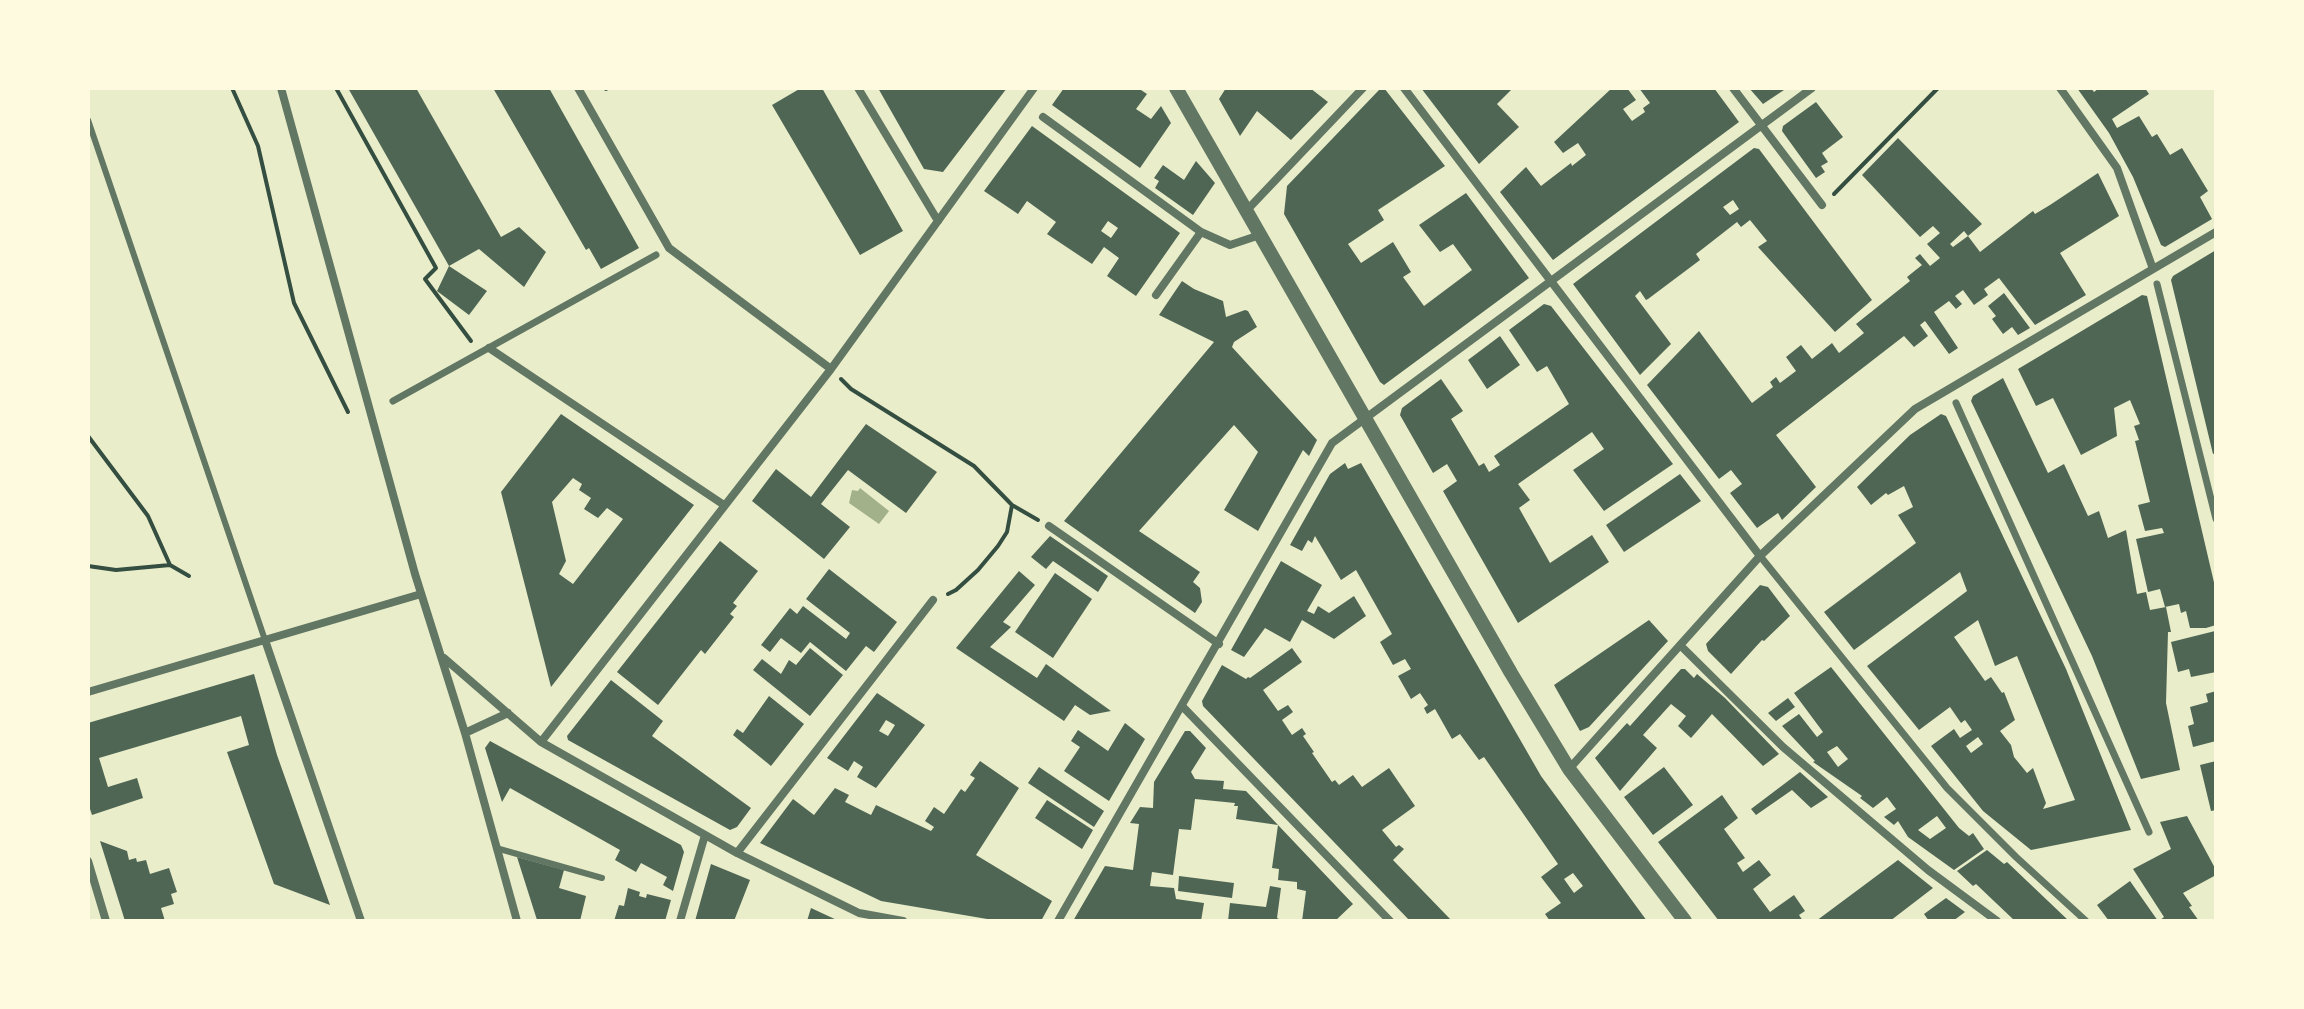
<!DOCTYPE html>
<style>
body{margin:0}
#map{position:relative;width:2304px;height:1009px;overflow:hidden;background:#e9edc9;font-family:Overpass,sans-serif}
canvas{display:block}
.frame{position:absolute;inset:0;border:90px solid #fefae0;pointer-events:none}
</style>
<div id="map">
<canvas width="2304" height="1009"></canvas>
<div class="frame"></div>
</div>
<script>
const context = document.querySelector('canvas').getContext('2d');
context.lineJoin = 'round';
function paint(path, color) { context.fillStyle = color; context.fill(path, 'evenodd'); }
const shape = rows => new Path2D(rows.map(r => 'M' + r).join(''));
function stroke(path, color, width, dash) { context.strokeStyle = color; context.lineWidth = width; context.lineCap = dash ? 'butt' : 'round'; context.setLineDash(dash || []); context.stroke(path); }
paint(shape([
 [860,488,889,511,879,524,849,503,852,490,858,491]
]), '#a3b18a');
paint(shape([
 [348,88,416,88,501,237,519,227,546,252,524,287,479,249,449,266,487,291,469,315,437,291,449,266],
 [493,88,549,88,639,248,601,269,589,248,586,250],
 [801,88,822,88,903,231,860,255,772,105],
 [878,88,1007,88,943,172,924,169],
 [1064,88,1138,88,1147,94,1136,109,1151,119,1161,106,1171,123,1140,168,1052,105],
 [1226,88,1310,88,1328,102,1291,140,1257,111,1240,136,1219,99],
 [1384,88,1445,166,1378,210,1384,220,1348,244,1361,263,1393,242,1411,272,1403,277,1424,306,1472,270,1453,244,1440,252,1419,225,1466,193,1529,278,1384,385,1380,382,1284,214,1287,186,1379,90],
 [1421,88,1513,88,1497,104,1519,127,1479,164],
 [1612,88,1627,88,1636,100,1623,109,1632,121,1645,112,1643,108,1650,103,1639,88,1714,88,1739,122,1553,260,1500,192,1526,167,1541,186,1571,163,1572,166,1586,155,1578,143,1563,153,1554,142],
 [1749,88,1787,88,1763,104],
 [2077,88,2091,88,2094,92,2099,88,2145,88,2149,94,2112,119,2117,128,2139,116,2152,137,2157,134,2170,155,2182,148,2208,191,2200,197,2212,219,2165,247,2161,245,2133,177,2109,133],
 [1816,102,1843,137,1822,153,1828,162,1821,166,1825,172,1816,178,1782,131,1783,126],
 [1032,126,1180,233,1136,296,1107,276,1119,258,1104,247,1092,264,1047,234,1056,222,1027,201,1018,214,984,191],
 [1108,221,1118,228,1111,238,1101,231],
 [1898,138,1982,224,1968,236,1964,231,1950,244,1953,247,1968,236,1980,252,2033,211,2035,214,2050,205,2098,173,2119,216,2060,253,2086,295,2035,325,1999,278,1984,289,1988,295,1974,305,1963,290,1955,296,1962,304,1956,309,1949,301,1934,312,1958,348,1949,354,1925,321,1920,325,1928,336,1914,347,1904,336,1776,435,1816,487,1782,520,1778,513,1757,528,1730,493,1742,484,1731,470,1719,479,1647,385,1699,331,1752,403,1773,387,1770,382,1776,377,1780,383,1796,371,1786,357,1801,345,1812,359,1832,343,1839,353,1864,333,1856,324,1910,281,1907,277,1922,265,1915,258,1920,254,1930,266,1940,258,1927,244,1940,233,1933,226,1920,237,1862,175],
 [1754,148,1759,149,1872,300,1835,332,1758,247,1767,241,1750,220,1741,227,1737,222,1696,254,1700,260,1648,299,1646,300,1640,291,1635,296,1671,344,1640,375,1573,284],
 [1733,200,1739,209,1730,215,1723,207],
 [1196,161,1215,183,1193,215,1155,188,1159,181,1154,178,1163,165,1184,180],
 [2216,250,2216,453,2213,454,2171,280,2173,276],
 [1182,281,1194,289,1223,301,1226,317,1245,310,1248,311,1257,327,1234,342,1232,347,1317,440,1309,456,1303,450,1258,531,1224,510,1258,452,1234,425,1139,531,1200,572,1193,582,1200,588,1202,602,1195,613,1064,521,1214,342,1159,315],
 [2004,293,2030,328,2018,335,2012,327,2003,334,1992,319,1996,316,1988,306],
 [2142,295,2147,296,2216,591,2216,625,2206,628,2190,628,2186,611,2181,613,2179,604,2165,607,2160,589,2148,592,2136,539,2164,533,2162,528,2145,531,2138,505,2150,502,2135,441,2139,440,2134,426,2140,424,2130,400,2114,408,2117,436,2081,455,2053,398,2036,406,2018,369],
 [1544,304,1551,306,1673,464,1604,511,1573,470,1604,449,1592,432,1518,484,1530,500,1519,508,1550,563,1592,535,1609,562,1518,623,1443,491,1457,481,1447,464,1433,473,1400,415,1402,408,1441,379,1463,411,1451,419,1479,466,1484,463,1489,472,1500,465,1494,456,1569,404,1547,366,1537,372,1509,330],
 [1500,336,1520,365,1487,389,1468,360],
 [2003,378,2048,473,2064,464,2088,516,2099,511,2108,538,2126,530,2137,594,2146,592,2150,610,2166,607,2171,632,2168,632,2166,703,2180,770,2141,779,2092,656,1971,401,1973,396],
 [561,414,694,505,551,687,501,492],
 [573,478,582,484,579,490,591,498,584,509,598,518,607,508,623,519,573,584,559,574,566,561,552,502],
 [1941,414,1946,416,2066,669,2131,830,2031,850,1983,811,1931,746,1954,729,1960,738,1972,730,1965,720,1961,723,1950,707,1919,730,1867,666,1967,591,1960,572,1854,650,1824,612,1916,543,1898,515,1913,507,1904,486,1888,495,1886,493,1871,505,1857,487,1910,435],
 [1978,620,1995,666,2017,656,2075,800,2043,809,2046,803,2033,768,2027,773,2014,757,2011,745,2000,731,2015,720,2004,692,2002,693,1991,677,1985,681,1954,637],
 [1978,737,1983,744,1971,753,1966,746],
 [866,424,937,472,906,513,848,470,821,504,850,527,824,559,752,501,776,469,811,497],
 [1345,463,1348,469,1361,463,1541,776,1647,921,1550,921,1545,914,1561,903,1541,877,1558,864,1484,757,1479,760,1460,734,1452,739,1435,709,1427,714,1424,708,1428,705,1420,693,1411,699,1398,676,1411,669,1405,659,1393,665,1380,642,1392,634,1356,570,1341,580,1315,536,1312,543,1308,540,1302,551,1290,545,1330,474],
 [1573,873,1583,886,1574,893,1564,879],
 [1680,474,1701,501,1624,552,1606,525],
 [1050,536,1108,576,1098,592,1053,561,1046,569,1031,557],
 [720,541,758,571,733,603,737,606,730,614,734,617,705,654,701,650,658,705,617,672],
 [1281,561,1322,585,1307,611,1314,614,1318,606,1329,613,1354,596,1366,616,1334,639,1302,620,1290,642,1265,628,1244,657,1231,650],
 [829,569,897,622,874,652,866,646,846,671,810,642,801,653,781,638,770,652,761,645,790,608,797,614,803,606,846,639,850,633,806,599],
 [1019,571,1035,585,1003,622,1011,627,990,647,1037,678,1046,664,1111,711,1090,715,1075,705,1064,721,956,648],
 [1055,573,1092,599,1053,658,1015,632],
 [1760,585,1768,587,1790,616,1764,641,1762,640,1731,674,1708,651,1706,644],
 [1649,620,1668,641,1589,727,1580,731,1554,685],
 [2215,631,2216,672,2191,677,2189,669,2178,672,2171,642],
 [810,648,843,675,810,716,753,670,762,659,781,674,789,660,796,665],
 [1292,648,1302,662,1263,690,1278,711,1288,705,1293,712,1282,720,1292,735,1302,728,1306,734,1303,736,1314,752,1312,753,1332,782,1335,780,1339,785,1353,775,1362,787,1389,768,1415,806,1382,830,1396,847,1399,845,1404,849,1393,860,1452,921,1410,921,1203,706,1202,701,1222,665,1246,679,1248,677,1250,678],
 [1831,667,1959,828,1969,836,1973,833,1984,849,1954,870,1908,837,1898,821,1894,825,1884,817,1896,809,1887,797,1873,808,1860,798,1862,796,1813,762,1815,761,1782,726,1799,714,1817,737,1823,732,1794,693],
 [1837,746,1848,759,1838,767,1827,752],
 [1937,816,1946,828,1930,839,1918,830],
 [1681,669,1685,669,1694,678,1697,674,1725,698,1779,754,1763,766,1712,714,1691,738,1678,726,1686,716,1671,704,1643,735,1657,748,1620,791,1595,758,1627,723,1630,726],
 [254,674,277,755,330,905,274,884,227,752,249,745,241,716,99,758,108,787,137,778,143,798,92,815,88,803,88,723],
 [611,680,663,721,652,736,751,808,737,827,730,830,568,740,567,736],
 [2216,691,2216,741,2193,747,2188,726,2194,724,2190,707,2208,702,2206,694],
 [877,693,925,725,876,788,857,777,863,767,854,761,848,771,827,758],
 [886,720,895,725,888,736,879,731],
 [769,696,804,724,771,766,733,735,737,729,743,733],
 [1788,698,1795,707,1776,721,1768,713],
 [1125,723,1145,739,1109,801,1064,771,1080,747,1071,741,1078,730,1108,751],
 [1185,731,1190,731,1206,748,1191,772,1195,779,1224,781,1223,789,1246,791,1278,825,1236,819,1238,806,1234,806,1235,803,1195,799,1191,830,1179,829,1173,875,1152,872,1150,886,1174,888,1176,899,1204,903,1201,921,1073,921,1105,866,1133,870,1139,824,1130,823,1140,807,1153,808,1154,782],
 [490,741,681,845,684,852,673,891,663,885,667,877,641,863,636,872,615,860,620,850,510,788,502,802,485,748],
 [980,761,1019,788,976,855,1052,901,1041,921,999,921,881,901,760,843,793,799,814,815,835,788,849,795,845,802,871,815,876,805,931,831,934,827,925,821,934,807,944,814,961,789,965,792,975,778,970,775],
 [2216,761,2216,810,2211,811,2200,765],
 [1039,767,1104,811,1094,827,1028,783],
 [1664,767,1693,805,1653,835,1624,797],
 [1800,772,1828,797,1811,808,1792,790,1756,815,1751,809],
 [1722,795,1738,818,1724,829,1745,858,1737,863,1743,872,1759,860,1771,875,1753,889,1770,912,1794,895,1805,911,1799,915,1803,921,1719,921,1658,842],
 [1047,800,1093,830,1082,849,1035,818],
 [2187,816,2216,870,2216,875,2183,893,2192,906,2189,907,2199,921,2159,921,2164,917,2133,869,2171,849,2160,822],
 [1278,825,1353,904,1335,921,1302,921,1306,891,1297,889,1297,882,1278,880,1279,869,1272,868],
 [100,841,127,851,129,860,136,858,137,862,146,860,150,874,169,868,177,892,171,894,174,904,161,908,165,921,125,921],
 [1987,850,2004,864,2007,862,2069,921,2015,921,1976,884,1973,886,1957,871],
 [517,857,564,870,559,888,586,896,580,921,537,920],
 [1898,860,1933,888,1890,921,1816,921],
 [711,864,750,880,734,921,695,921],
 [1179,876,1234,883,1232,898,1178,891],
 [2130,881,2158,921,2109,921,2097,905],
 [1270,886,1281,888,1277,918,1283,921,1228,921,1230,903,1266,907],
 [628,888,640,892,639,896,646,898,647,894,671,900,665,921,614,921,619,905,624,906],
 [1946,898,1965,912,1953,921,1929,921,1924,914],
 [811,908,839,921,807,921]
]), '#4f6655');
stroke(shape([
 [232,88,258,146,294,303,348,412],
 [336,88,436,268,425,279,471,341],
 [606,88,606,89],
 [1834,194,1938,88],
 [841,379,851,389,974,466,1012,505,1038,520],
 [88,436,148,516,170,565],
 [88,566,116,570,170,565,189,576],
 [948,594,956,590,978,570,998,546,1007,532,1012,505]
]), '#344e41', 4);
stroke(shape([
 [88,120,265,640],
 [496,848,602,878]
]), '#617663', 6);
stroke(shape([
 [2157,284,2216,519],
 [393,401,656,255],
 [1956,403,2149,832],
 [1760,556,1947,788,2016,857,2086,921]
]), '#617663', 7);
stroke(shape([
 [281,88,415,574,465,733,517,921],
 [578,88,669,248,831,369],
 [858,88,938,221],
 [1404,88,1760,556],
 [1733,88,1822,205],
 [2060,88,2117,168,2153,269],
 [1043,117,1201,232,1230,245,1260,235],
 [1248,209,1363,88],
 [1156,295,1201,232],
 [489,348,724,505],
 [1049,526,1219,644],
 [265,640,361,921],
 [1680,645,1783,747,1928,870,1997,921],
 [444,658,541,742,737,853,859,913,903,921],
 [88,692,421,594],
 [1183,707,1390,921],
 [465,733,508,713],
 [541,742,831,369,1034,88],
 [1569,769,1760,556,1915,409,2216,232],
 [737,853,933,600],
 [88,861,106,921],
 [680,921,705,835],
 [1058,921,1332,443,1812,88]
]), '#617663', 8);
stroke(shape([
 [1176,88,1511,673,1569,769,1685,921]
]), '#617663', 14);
</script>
